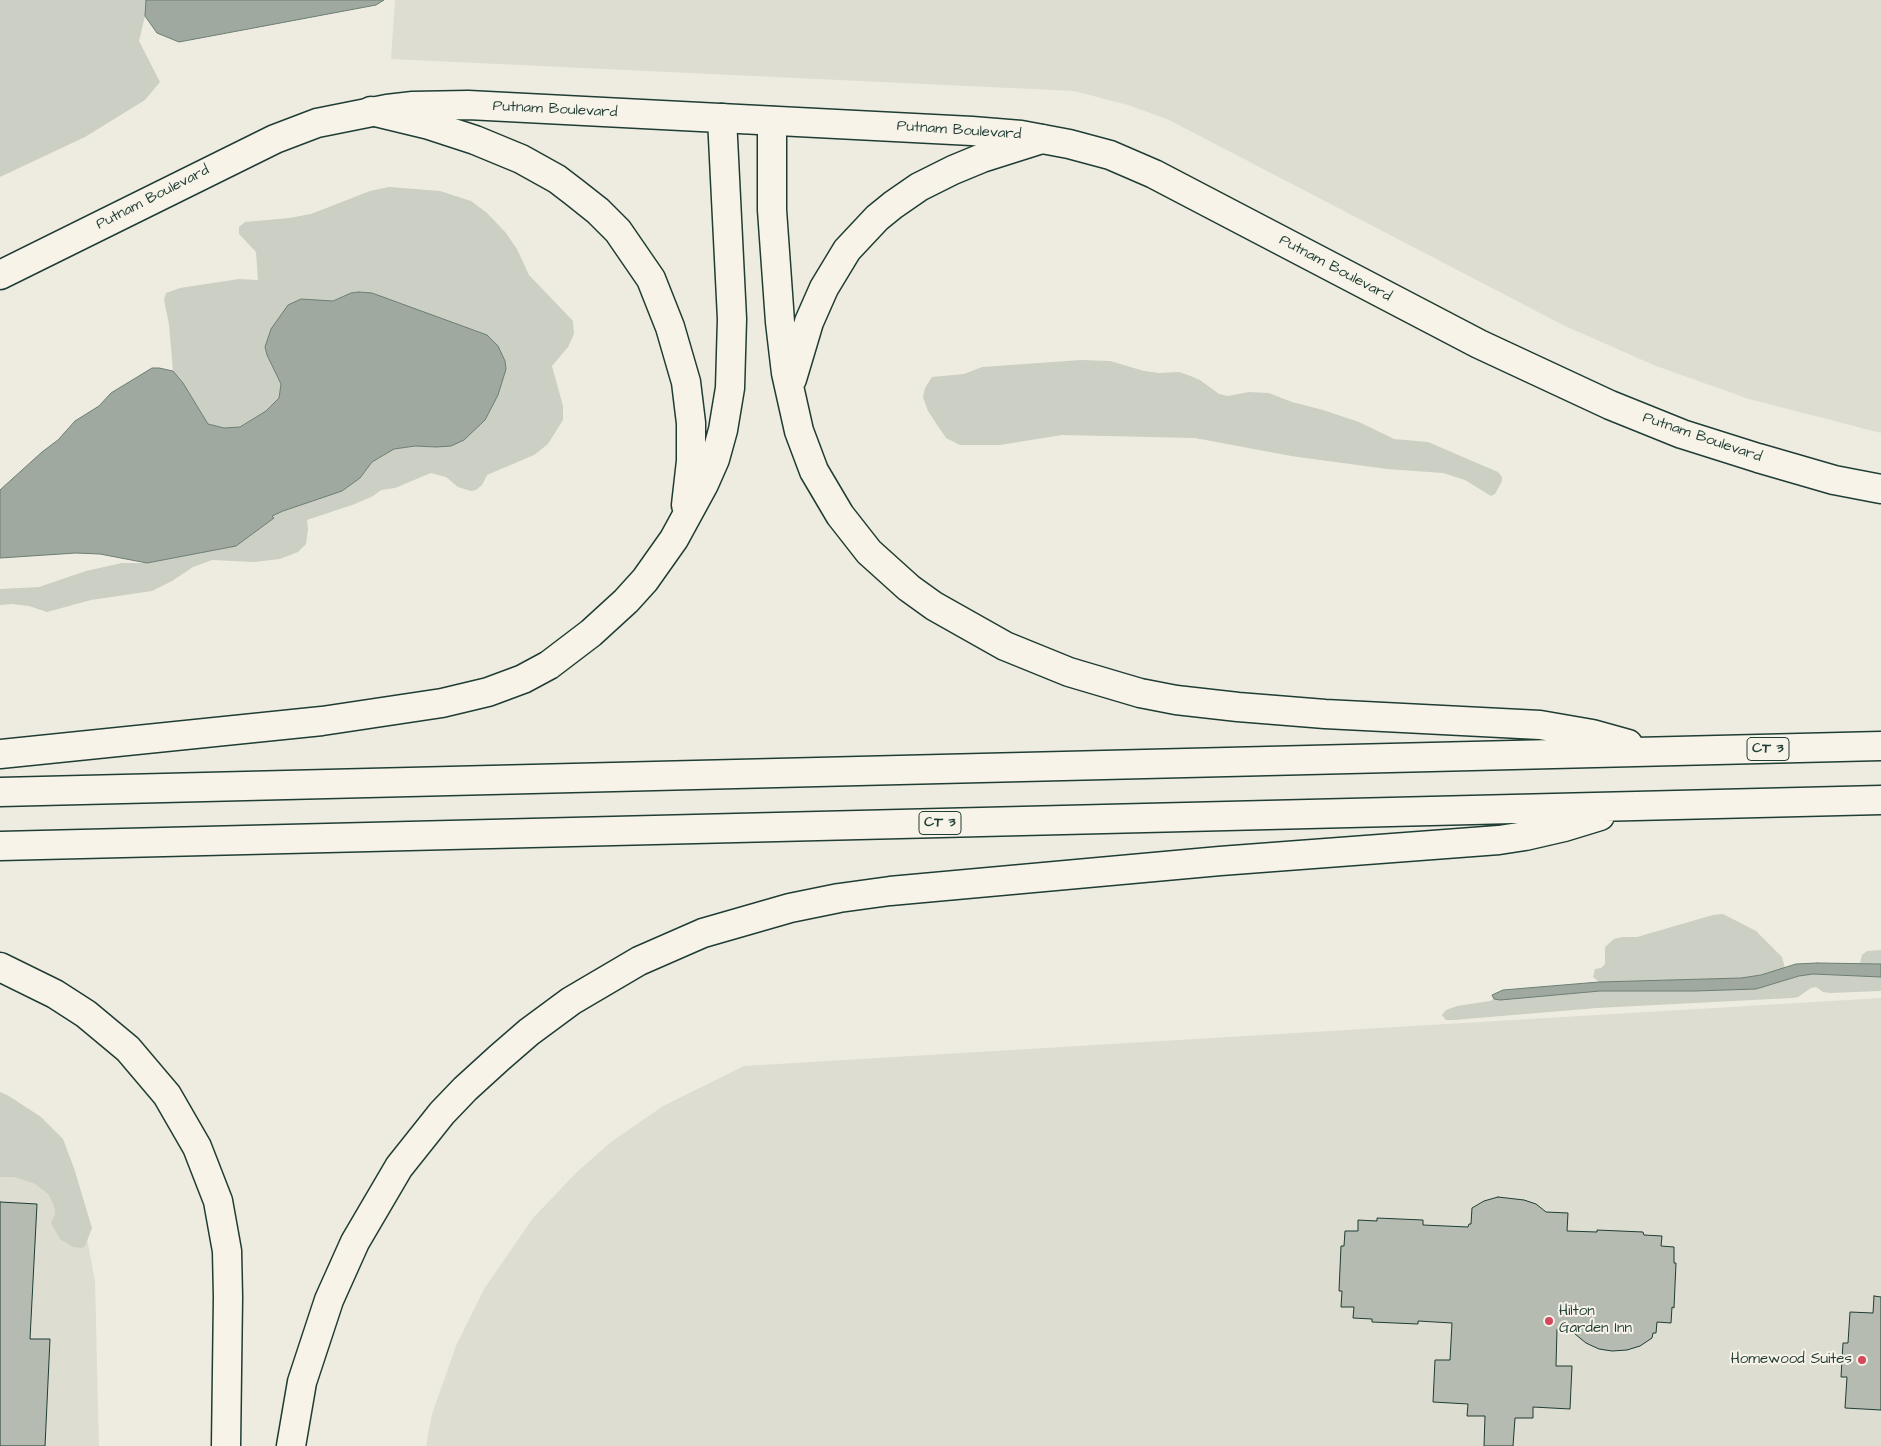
<!DOCTYPE html>
<style>
body{margin:0}
canvas{display:block;background:#eeece1}
</style>
<canvas width="1881" height="1446"></canvas>
<script>
const context = document.querySelector('canvas').getContext('2d');
context.lineJoin = 'round';
function paint(path, color) { context.fillStyle = color; context.fill(path, 'evenodd'); }
const shape = rows => new Path2D(rows.map(r => 'M' + r).join(''));
function stroke(path, color, width, dash) { context.strokeStyle = color; context.lineWidth = width; context.lineCap = dash ? 'butt' : 'round'; context.setLineDash(dash || []); context.stroke(path); }
function label(font, color, halo, rows, align = 'center') {
  context.font = font + ' "Architects Daughter",sans-serif'; context.lineWidth = 4; context.setLineDash([]); context.textBaseline = 'middle'; context.strokeStyle = halo; context.fillStyle = color; for (const [text, x, y, turn = 0] of rows) {
    context.save(); context.translate(x, y); context.rotate((+turn || 0) * Math.PI / 180); context.textAlign = isNaN(turn) ? turn : align; if (halo) context.strokeText(text, 0, 0); context.fillText(text, 0, 0); context.restore();
  }
}
paint(shape([
 [395,0,1881,0,1881,433,1749,399,1656,366,1565,326,1169,120,1128,105,1074,91,391,59],
 [1881,998,1881,1446,426,1446,432,1414,456,1346,484,1289,533,1218,577,1172,611,1142,663,1106,744,1066],
 [0,1177,14,1177,35,1184,48,1194,54,1206,55,1214,87,1239,95,1281,99,1446,0,1446]
]), '#ddddd2');
paint(shape([
 [0,0,146,0,145,16,139,41,160,82,145,100,85,137,0,177],
 [389,187,440,191,471,201,487,213,506,233,517,249,529,275,573,321,574,334,568,347,552,366,563,406,563,420,548,444,534,455,487,475,482,485,476,490,471,491,458,487,446,477,431,473,395,488,381,490,373,496,355,504,307,520,308,529,306,544,298,552,280,559,254,562,212,560,193,567,172,581,152,591,91,600,47,612,29,606,12,604,0,605,0,589,39,587,86,571,122,563,148,563,236,546,273,518,272,516,360,478,372,462,394,449,415,446,436,447,351,293,333,301,301,299,267,355,281,384,279,398,266,411,240,427,224,428,208,424,183,383,173,371,169,324,164,300,166,293,180,288,239,279,258,280,256,252,239,234,239,227,245,222,289,218,311,214,370,191],
 [1081,360,1110,361,1144,371,1159,373,1179,372,1188,375,1200,380,1219,394,1228,396,1249,392,1269,393,1292,402,1323,410,1359,422,1394,439,1428,442,1498,472,1502,477,1502,481,1495,494,1491,496,1465,480,1443,473,1387,469,1291,456,1195,438,1062,435,1000,445,960,445,946,438,928,411,923,397,925,388,932,377,964,374,982,367],
 [1723,914,1756,931,1782,957,1785,968,1761,975,1741,978,1599,982,1593,977,1595,969,1601,968,1605,964,1605,947,1614,939,1622,937,1637,937,1713,915],
 [1881,950,1881,964,1860,963,1862,955,1867,951],
 [1813,974,1881,977,1881,991,1830,993,1823,992,1816,987,1811,988,1798,997,1792,998,1597,1008,1454,1020,1446,1020,1442,1015,1446,1010,1457,1006,1490,1001,1494,999,1600,991,1695,991,1756,989,1799,976],
 [0,1092,9,1096,41,1117,63,1139,74,1168,92,1228,85,1246,82,1248,73,1247,60,1239,51,1223,55,1214,54,1206,48,1194,35,1184,14,1177,0,1177]
]), '#cccfc4');
const water = shape([
 [146,0,384,0,376,5,179,42,157,33,145,16,146,0],
 [359,292,372,293,487,335,498,346,505,361,506,369,498,395,485,420,464,440,451,446,436,447,415,446,394,449,372,462,360,478,342,491,283,511,272,516,274,518,236,546,147,563,100,554,76,553,0,558,0,490,42,452,58,440,75,421,99,406,111,393,152,368,159,368,173,371,183,383,208,424,224,428,240,427,266,411,279,398,281,384,267,355,265,347,271,329,288,305,301,299,333,301,351,293,359,292],
 [1817,963,1881,964,1881,977,1813,974,1799,976,1756,989,1695,991,1600,991,1500,1000,1494,999,1492,995,1503,990,1599,982,1741,978,1761,975,1796,964,1817,963]
]);
paint(water, '#9fa99f');
stroke(water, '#6c7e74', 1);
const building = shape([
 [1498,1197,1524,1200,1536,1204,1546,1212,1568,1213,1567,1231,1597,1232,1597,1230,1643,1232,1644,1235,1662,1236,1661,1246,1674,1247,1674,1263,1676,1263,1674,1308,1672,1307,1671,1323,1657,1322,1656,1333,1653,1333,1652,1338,1640,1346,1627,1350,1612,1351,1599,1349,1586,1343,1575,1334,1575,1329,1557,1329,1556,1366,1572,1366,1570,1409,1533,1407,1533,1418,1515,1418,1513,1446,1484,1446,1485,1416,1467,1416,1468,1404,1433,1402,1435,1360,1450,1360,1452,1323,1418,1321,1418,1324,1372,1322,1372,1319,1353,1318,1354,1307,1341,1307,1342,1291,1339,1291,1341,1246,1344,1246,1345,1231,1358,1231,1358,1220,1377,1221,1377,1218,1423,1220,1423,1225,1468,1227,1469,1224,1471,1224,1472,1208,1484,1201,1498,1197],
 [0,1202,37,1204,30,1339,50,1339,45,1446,0,1446,0,1202],
 [1874,1296,1881,1297,1881,1410,1845,1408,1847,1377,1841,1377,1843,1343,1848,1343,1850,1312,1873,1313,1874,1296]
]);
paint(building, '#b5bbb0');
stroke(building, '#1f3d34', 1);
const secondary = shape([
 [0,275,275,139,317,123,387,109,413,106,468,105,972,131,1021,135,1069,144,1110,155,1154,174,1479,344,1610,405,1682,434,1758,458,1834,480,1881,489]
]);
const highway = shape([
 [371,111,429,125,475,140,521,159,557,179,574,192,598,211,618,231,651,279,670,327,686,382,691,423,691,461,686,505],
 [772,121,772,210,780,322,786,373,799,431,814,471,840,515,869,552,909,588,934,606,1005,646,1069,672,1140,693,1176,700,1238,707,1325,714,1540,725,1592,734,1628,744],
 [792,379,809,322,824,288,847,250,877,218,893,205,919,187,953,170,982,158,1042,139],
 [0,754,322,721,442,703,488,692,523,679,549,665,591,633,626,601,645,580,674,539,704,484,715,459,723,430,730,388,732,319,722,118],
 [0,792,1881,746],
 [0,846,1881,800],
 [0,967,55,994,86,1014,128,1049,167,1095,197,1147,218,1201,227,1251,228,1297,226,1446],
 [291,1446,302,1382,329,1300,355,1242,399,1167,442,1113,465,1089,499,1058,529,1032,571,1001,639,961,703,933,790,908,839,898,890,891,1220,861,1499,840,1525,836,1564,827,1600,816]
]);
stroke(secondary, '#1f3d34', 31);
stroke(highway, '#1f3d34', 31);
stroke(secondary, '#f7f3e8', 28);
stroke(highway, '#f7f3e8', 28);
for (const [x, y, r, color] of [
 [1549,1321,5,"#d1495b"],
 [1862,1360,5,"#d1495b"]
]) { const dot = new Path2D(); dot.arc(x, y, r, 0, 2 * Math.PI); context.fillStyle = color; context.fill(dot); stroke(dot, '#f7f3e8', 2); }
for (const [x, y, w] of [
 [1768,749,42],
 [940,823,42]
]) { const box = new Path2D(); box.roundRect(x - w / 2, y - 11.5, w, 23, 4); context.fillStyle = '#f7f3e8'; context.fill(box); stroke(box, '#1f3d34', 1); }
label('bold 14px', '#1f3d34', null, [
 ["CT 3",1768,749],
 ["CT 3",940,823]
]);
label('15px', '#1f3d34', '#f7f3e8', [
 ["Putnam Boulevard",555,110,3],
 ["Putnam Boulevard",959,131,4],
 ["Putnam Boulevard",153,198,-27],
 ["Putnam Boulevard",1335,269,28],
 ["Putnam Boulevard",1702,438,19]
]);
label('15px', '#1f3d34', '#f7f3e8', [
 ["Hilton",1559,1312],
 ["Garden Inn",1559,1329],
 ["Homewood Suites",1852,1360,"right"]
], 'left');
</script>
